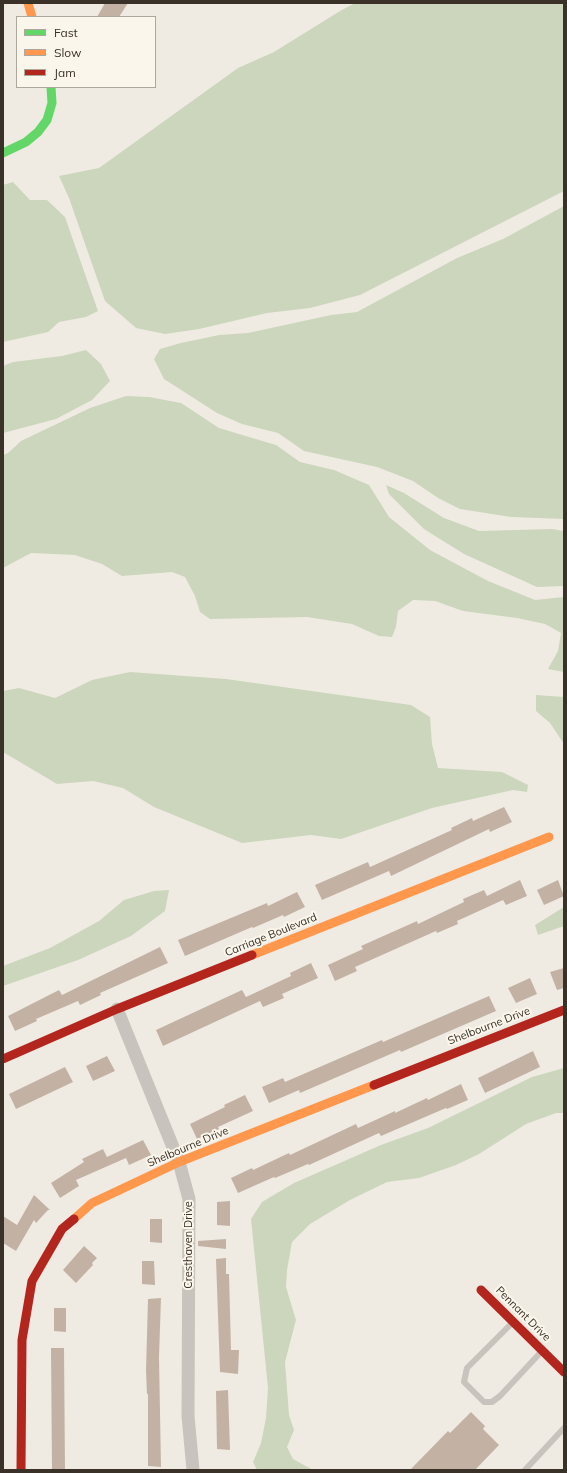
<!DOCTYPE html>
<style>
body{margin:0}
#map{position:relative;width:567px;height:1473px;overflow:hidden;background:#efebe3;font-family:Mulish,sans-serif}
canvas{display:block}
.frame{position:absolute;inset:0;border:4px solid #3a3129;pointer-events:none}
.legend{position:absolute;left:16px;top:16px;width:140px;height:72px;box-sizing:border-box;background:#fbf6eb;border:1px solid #aea79d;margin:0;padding:5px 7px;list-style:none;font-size:12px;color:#3a3129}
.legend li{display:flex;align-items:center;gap:8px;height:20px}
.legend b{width:20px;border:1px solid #aea79d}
</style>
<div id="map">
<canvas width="567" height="1473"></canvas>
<div class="frame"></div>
<ul class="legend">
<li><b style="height:5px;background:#63d668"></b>Fast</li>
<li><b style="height:5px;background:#ff974d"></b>Slow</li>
<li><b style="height:5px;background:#b3261e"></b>Jam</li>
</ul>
</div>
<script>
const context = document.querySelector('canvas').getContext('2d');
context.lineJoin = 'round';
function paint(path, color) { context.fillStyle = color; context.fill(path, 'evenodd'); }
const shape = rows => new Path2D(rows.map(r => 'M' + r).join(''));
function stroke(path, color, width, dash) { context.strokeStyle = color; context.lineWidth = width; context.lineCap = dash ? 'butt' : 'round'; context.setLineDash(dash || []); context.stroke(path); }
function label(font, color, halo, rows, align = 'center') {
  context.font = font + ' Mulish,sans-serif'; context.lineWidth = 4; context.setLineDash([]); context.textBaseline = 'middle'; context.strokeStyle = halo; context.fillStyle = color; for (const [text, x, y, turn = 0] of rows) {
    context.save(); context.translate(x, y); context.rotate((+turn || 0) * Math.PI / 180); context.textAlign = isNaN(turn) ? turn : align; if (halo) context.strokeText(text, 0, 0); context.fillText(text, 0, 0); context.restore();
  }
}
paint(shape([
 [355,3,564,3,564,191,360,295,310,308,267,313,199,329,165,334,136,328,105,301,69,198,59,176,99,168,238,68,274,52,340,11],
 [13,182,30,200,47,200,65,217,98,311,86,317,59,322,48,332,3,342,3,185],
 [564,206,564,519,511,517,460,509,438,498,413,481,377,467,304,451,278,433,242,424,217,413,164,379,154,359,160,349,181,343,219,335,248,333,331,315,357,312,457,258,503,239],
 [86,350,101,364,110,381,92,400,56,419,3,433,3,366,13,362,62,356],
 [126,396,149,397,181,403,219,428,276,445,300,462,334,470,369,485,389,517,430,550,488,581,535,600,564,597,564,672,548,669,558,651,561,633,545,624,517,618,463,611,435,601,413,600,398,611,396,627,392,637,379,636,352,624,307,617,210,619,200,612,195,596,185,577,172,572,122,576,102,564,75,555,31,553,3,568,3,455,8,453,21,441,90,408],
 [386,485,404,493,444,518,479,531,552,529,564,531,564,586,537,587,464,554,424,529,389,494],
 [130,672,226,679,411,705,430,717,432,744,438,768,502,772,528,785,527,792,513,790,432,808,341,839,311,835,242,843,154,807,123,788,93,781,57,784,3,752,3,691,19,688,55,698,92,680],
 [536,695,564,697,564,744,550,723,536,711],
 [169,890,165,911,131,936,78,960,3,986,3,966,50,948,99,921,124,900,154,891],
 [564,907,564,926,538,935,535,925],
 [564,1068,564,1113,556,1113,526,1124,479,1154,456,1165,419,1178,387,1182,350,1200,310,1224,292,1242,287,1270,286,1287,296,1320,285,1362,289,1415,294,1430,287,1447,293,1459,313,1470,257,1470,253,1462,261,1443,266,1418,268,1388,251,1219,262,1202,294,1183,381,1145,428,1128,532,1077]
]), '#ccd6bc');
paint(shape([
 [105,3,128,3,119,17,97,17],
 [504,807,512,822,490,832,489,829,391,876,389,871,322,900,315,885,368,862,370,867,452,830,451,828,472,818,473,821],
 [520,880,527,896,506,905,503,900,457,921,458,924,437,933,436,931,355,967,357,971,335,981,328,965,363,949,361,946,417,921,418,924,464,902,463,899,484,890,487,896],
 [558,880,564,896,544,905,537,890],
 [297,892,305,907,284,917,283,915,253,928,252,927,185,956,178,940,267,903,268,906],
 [160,947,168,963,100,993,101,995,80,1005,78,1001,36,1019,37,1021,15,1031,8,1016,59,990,62,995],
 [311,963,318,978,282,994,284,998,263,1007,260,1001,163,1046,156,1030,242,990,246,997,291,976,290,973],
 [564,968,564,988,557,990,550,972],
 [530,978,537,994,516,1003,508,988],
 [489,996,496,1011,401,1052,400,1050,300,1093,299,1090,269,1103,262,1087,283,1078,285,1082,382,1040,383,1042],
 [533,1051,540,1067,485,1093,478,1078],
 [107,1056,115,1071,93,1081,86,1066],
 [65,1067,73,1082,16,1109,9,1094],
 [461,1084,468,1100,447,1109,446,1108,381,1136,379,1133,309,1165,308,1164,275,1178,274,1177,238,1193,231,1178,252,1168,253,1170,289,1153,290,1155,356,1124,358,1128,395,1111,395,1113,427,1098,428,1100],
 [245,1095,253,1111,218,1127,219,1129,197,1139,190,1124,225,1107,224,1105],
 [143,1140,151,1155,129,1165,126,1158,76,1180,79,1186,60,1198,51,1183,84,1162,82,1159,103,1149,107,1157],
 [34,1195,50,1210,48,1210,36,1223,34,1220,16,1251,3,1243,3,1216,17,1225],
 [230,1201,230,1226,217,1225,217,1202],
 [150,1219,162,1219,162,1243,150,1242],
 [226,1239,226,1249,198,1246,198,1241],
 [84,1246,97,1258,92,1263,93,1265,76,1283,63,1270],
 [226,1258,226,1274,229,1274,231,1350,239,1350,238,1374,220,1372,216,1259],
 [142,1261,154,1261,155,1285,142,1284],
 [161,1298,159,1357,161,1467,148,1466,148,1394,147,1394,146,1371,148,1299],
 [54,1308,66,1308,66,1332,54,1331],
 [51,1348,64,1348,65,1470,52,1470],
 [228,1390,230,1450,217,1449,216,1391],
 [471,1412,485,1426,483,1429,499,1445,475,1470,410,1470,448,1431,450,1433]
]), '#c3b2a4');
stroke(shape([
 [512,1323,467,1368,464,1382,484,1402,492,1402,500,1396,541,1352],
 [525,1470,564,1428]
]), '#c8c3bc', 6);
stroke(shape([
 [117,1009,179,1162,189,1199,188,1416,193,1470]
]), '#c8c3bc', 13);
stroke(shape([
 [3,153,26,142,38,132,47,120,52,103,51,87]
]), '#63d668', 9);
stroke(shape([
 [28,3,32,17],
 [252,955,549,837],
 [74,1219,92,1203,179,1162,374,1085]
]), '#ff974d', 9);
stroke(shape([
 [3,1059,117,1009,252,955],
 [374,1085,564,1010],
 [481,1290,564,1372],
 [21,1470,22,1340,32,1281,62,1229,74,1219]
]), '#b3261e', 9);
label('11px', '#3a3129', '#fbf6eb', [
 ["Carriage Boulevard",271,935,-22],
 ["Shelbourne Drive",489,1026,-21],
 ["Shelbourne Drive",188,1147,-23],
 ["Cresthaven Drive",189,1245,-90],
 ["Pennant Drive",523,1314,45]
]);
</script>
